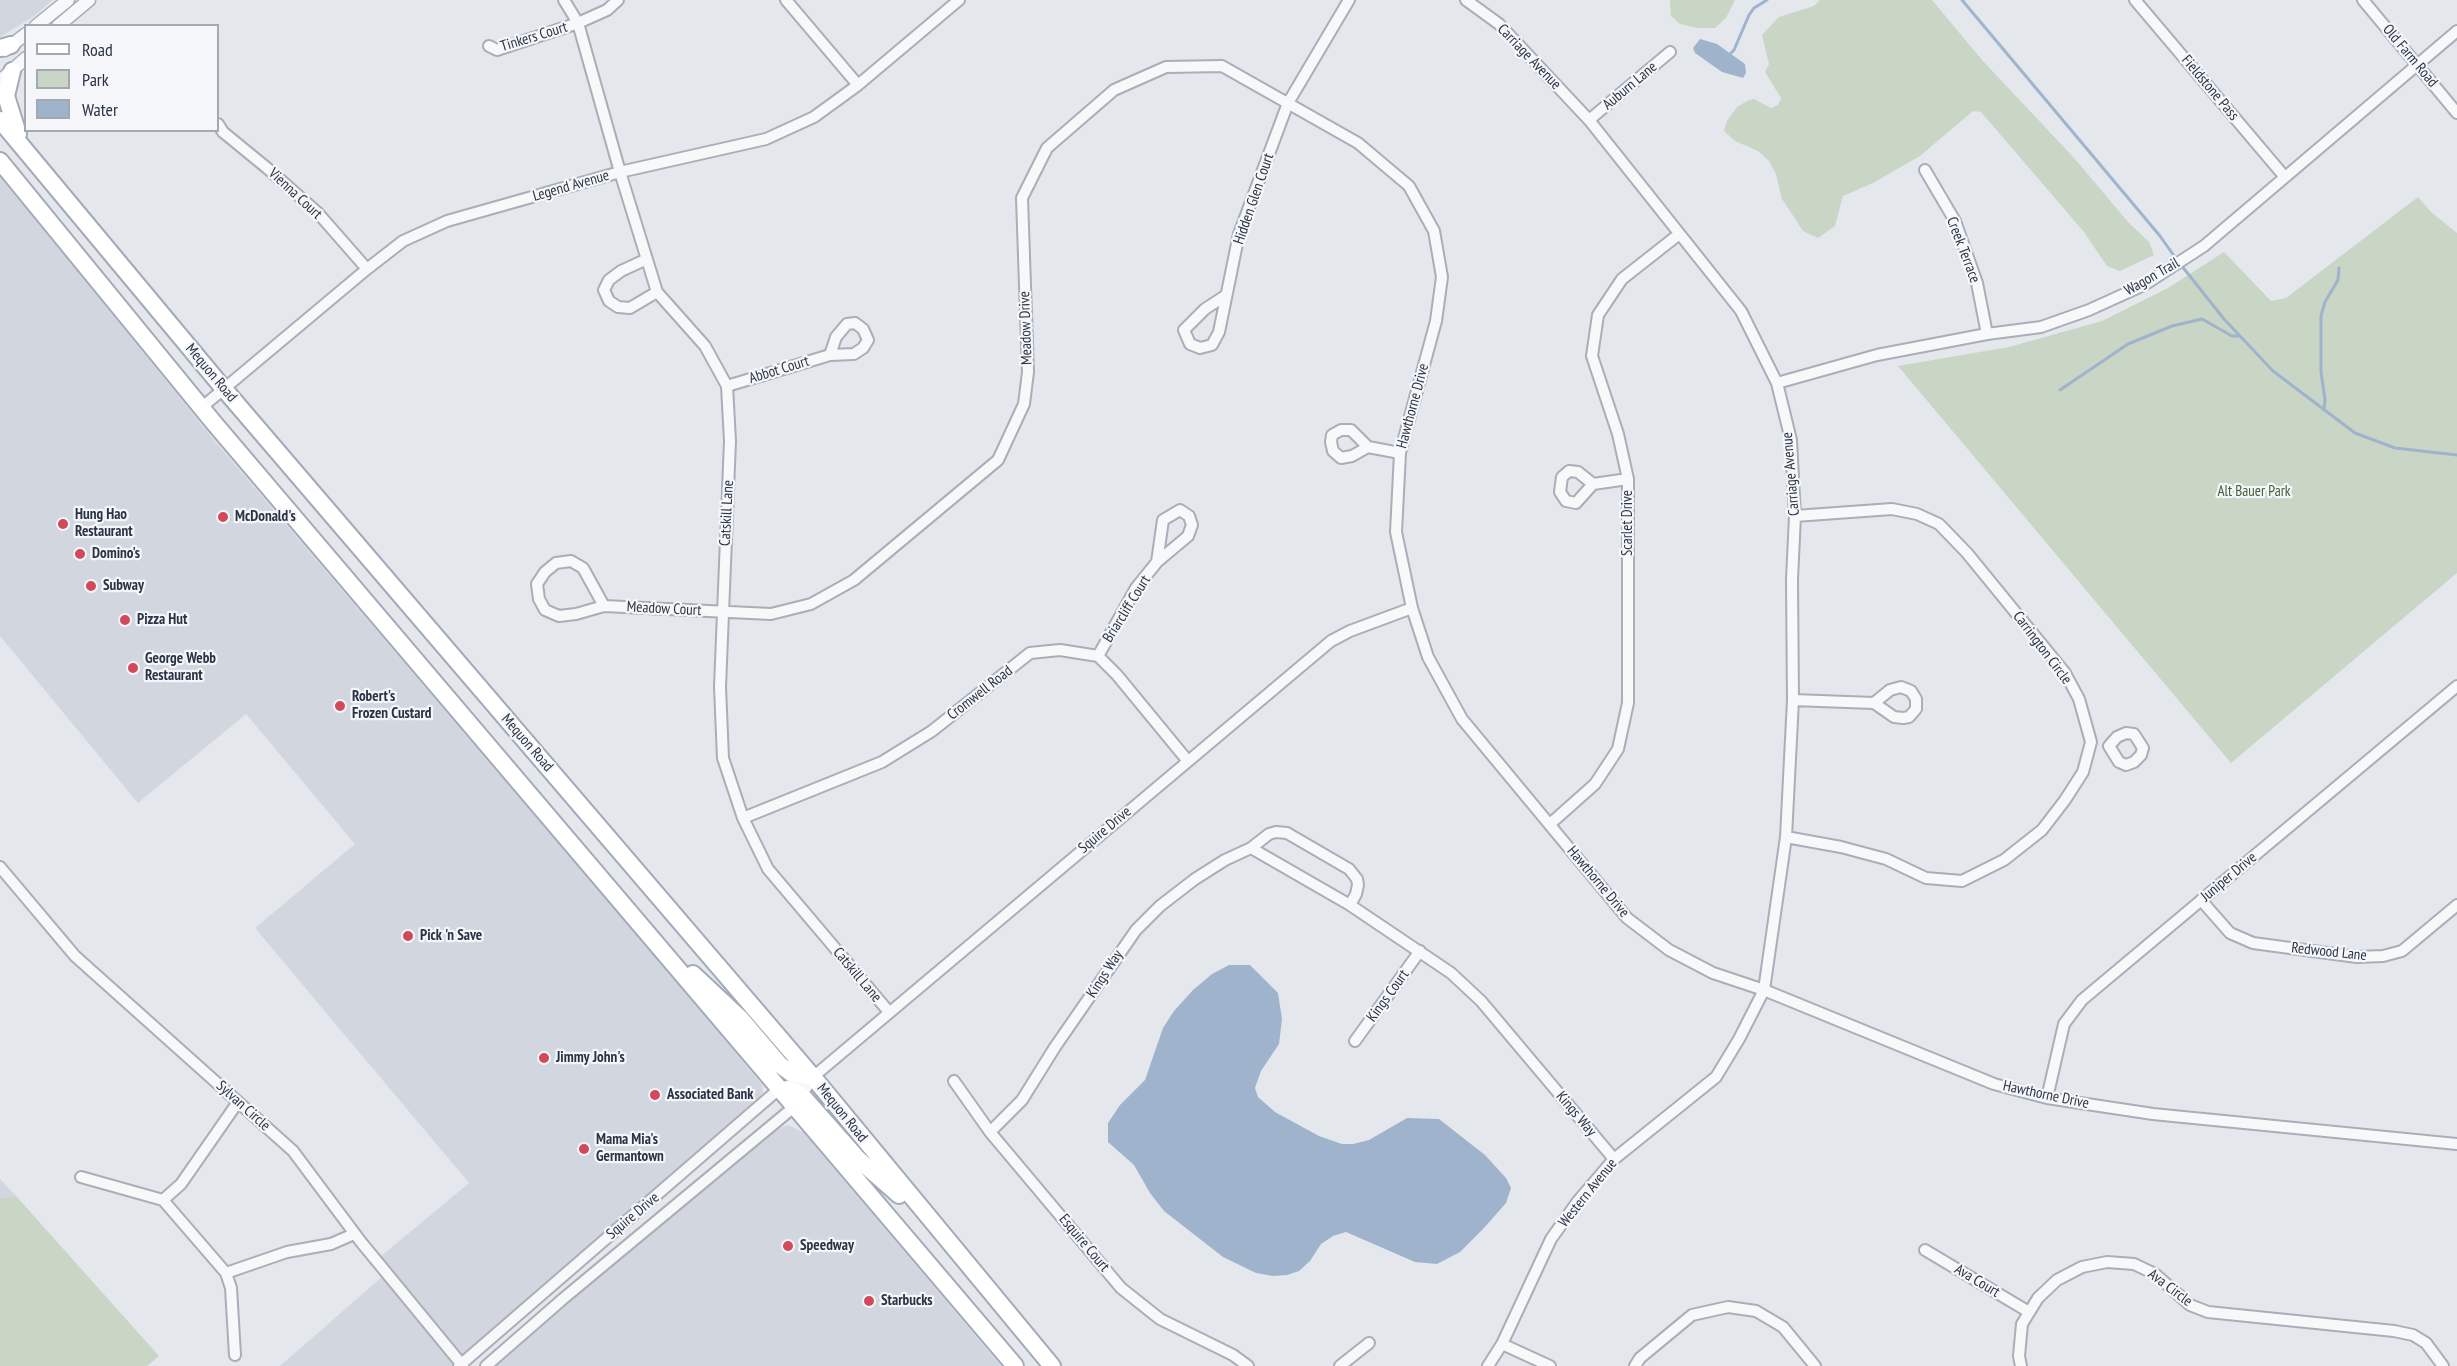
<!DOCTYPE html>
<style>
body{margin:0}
#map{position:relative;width:2457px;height:1366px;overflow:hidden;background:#e4e7ec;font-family:"PT Sans Narrow",sans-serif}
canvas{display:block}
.legend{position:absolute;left:24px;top:24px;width:195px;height:108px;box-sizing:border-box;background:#f4f6f9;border:2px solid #a4a8b1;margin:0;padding:8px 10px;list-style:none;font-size:18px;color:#2b3445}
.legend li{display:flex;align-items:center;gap:12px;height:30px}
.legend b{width:30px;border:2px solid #a4a8b1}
</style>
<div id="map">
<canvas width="2457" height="1366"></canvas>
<ul class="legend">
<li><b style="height:8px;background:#fff"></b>Road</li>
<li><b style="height:16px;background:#c9d6c5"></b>Park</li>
<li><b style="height:16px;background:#9fb4cc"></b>Water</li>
</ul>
</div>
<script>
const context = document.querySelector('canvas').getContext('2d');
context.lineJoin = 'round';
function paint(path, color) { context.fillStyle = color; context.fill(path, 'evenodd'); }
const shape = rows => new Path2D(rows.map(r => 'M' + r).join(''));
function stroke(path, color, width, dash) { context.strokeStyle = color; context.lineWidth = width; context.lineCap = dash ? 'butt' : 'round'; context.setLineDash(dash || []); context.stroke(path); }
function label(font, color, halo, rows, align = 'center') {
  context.font = font + ' "PT Sans Narrow",sans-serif'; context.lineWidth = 4.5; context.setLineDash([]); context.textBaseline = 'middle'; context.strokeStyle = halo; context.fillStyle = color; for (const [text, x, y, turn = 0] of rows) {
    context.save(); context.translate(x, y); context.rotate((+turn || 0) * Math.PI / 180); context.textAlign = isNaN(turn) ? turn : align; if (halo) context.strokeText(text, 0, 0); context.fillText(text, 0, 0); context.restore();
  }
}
paint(shape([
 [0,0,53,0,33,17,0,37],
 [0,175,213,439,688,995,762,1085,763,1092,757,1102,451,1366,280,1366,390,1270,380,1257,469,1183,255,928,355,844,246,714,138,803,0,636],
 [788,1125,803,1132,1001,1366,496,1366,570,1301,778,1129],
 [0,1179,16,1196,0,1198]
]), '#d2d6de');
paint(shape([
 [1670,0,1735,0,1726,18,1715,28,1698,28,1680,24,1671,16],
 [1820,0,1932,0,1982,60,2075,159,2128,222,2149,242,2154,255,2120,271,2107,266,2084,232,1981,112,1973,111,1920,156,1873,183,1843,196,1835,226,1818,238,1803,231,1782,199,1776,174,1769,161,1758,151,1735,141,1724,131,1727,121,1737,107,1747,101,1754,99,1771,108,1778,105,1781,98,1765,72,1769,64,1762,35,1779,17,1814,6],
 [2418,197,2431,212,2457,233,2457,573,2231,763,1898,366,2009,347,2102,321,2168,288,2224,252,2271,301,2286,298],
 [16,1196,159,1356,147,1366,0,1366,0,1198]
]), '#c9d6c5');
paint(shape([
 [1700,39,1717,44,1745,64,1746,73,1743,78,1722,72,1695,53,1693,48],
 [1229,965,1250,965,1278,993,1282,1019,1279,1044,1261,1071,1255,1088,1258,1097,1275,1112,1319,1136,1342,1144,1353,1144,1369,1140,1407,1118,1439,1119,1485,1155,1506,1178,1511,1188,1506,1203,1484,1228,1460,1252,1437,1264,1415,1262,1346,1232,1333,1236,1321,1244,1310,1261,1299,1271,1287,1275,1273,1276,1256,1273,1223,1257,1164,1211,1150,1193,1134,1165,1108,1142,1108,1123,1120,1105,1145,1080,1163,1028,1174,1011,1193,990,1212,974]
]), '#9fb4cc');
stroke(shape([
 [1962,0,2160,236,2177,260],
 [1731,53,1734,50,1749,15,1754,8,1767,0],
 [2181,265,2224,319,2273,371,2355,433,2395,448,2457,455],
 [2060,390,2128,344,2172,326,2202,319,2232,336,2240,336],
 [2324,410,2325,400,2321,372,2321,316,2325,302,2338,280,2339,268]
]), '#9fb4cc', 3);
const minor = shape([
 [564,0,578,23,620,172,657,292,705,346,727,386,730,441,720,687,723,758,743,818,768,869,889,1012],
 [786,0,858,85],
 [1466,0,1499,24,1589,120,1741,311,1777,383,1791,440,1795,516,1792,579,1793,700,1786,837,1764,990,1739,1039,1716,1077,1614,1159,1578,1201,1551,1239,1502,1344,1488,1366],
 [2135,0,2284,176],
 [2363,0,2457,113],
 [489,46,497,50,578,23,607,10,618,0],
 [1589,120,1670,52],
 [218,124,223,132,267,168,318,213,367,269],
 [1925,170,1955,221,1977,283,1987,334],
 [647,259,621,271,609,280,604,290,609,301,618,307,630,308,657,292],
 [1225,296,1205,309,1184,330,1190,344,1200,348,1212,345,1219,332,1239,234,1288,103,1349,0],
 [1777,383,1877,355,1987,334,2041,327,2089,310,2144,285,2204,246,2457,31],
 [727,386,830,355,854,354,863,348,868,340,863,329,855,323,847,324,836,337,830,355],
 [201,408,367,269,403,241,447,221,620,172,766,139,814,117,858,85,959,0],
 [1368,447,1352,456,1341,458,1333,451,1331,442,1332,435,1341,430,1351,430,1368,447,1400,453],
 [1593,484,1578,472,1569,471,1562,477,1560,492,1566,501,1576,503,1593,484,1628,479],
 [604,606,583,568,571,561,556,563,545,572,537,584,539,599,545,610,559,616,576,614,604,606,771,614,811,604,854,580,998,460,1024,404,1028,372,1022,198,1047,148,1114,90,1166,67,1222,66,1358,143,1409,186,1434,231,1442,277,1436,321,1400,453,1396,532,1412,608,1428,657,1462,719,1627,918,1669,950,1713,973,1764,990,1994,1084,2047,1098,2153,1114,2457,1144],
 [1098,656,1136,588,1157,562,1188,536,1192,525,1189,516,1180,510,1163,520,1157,562],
 [1793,700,1874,703,1894,717,1903,718,1909,717,1916,709,1916,699,1911,691,1901,687,1890,690,1874,703],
 [2126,733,2134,734,2143,748,2141,755,2134,762,2126,765,2119,762,2109,746,2117,737,2126,733],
 [743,818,882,762,932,731,1030,653,1060,650,1098,656,1117,675,1187,760],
 [1550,824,1595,784,1618,749,1628,703,1628,479,1618,434,1592,356,1598,315,1622,279,1678,235],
 [1786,837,1841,847,1886,859,1926,878,1962,881,2004,860,2042,830,2065,800,2083,772,2091,742,2079,699,2065,673,1967,553,1939,524,1917,514,1892,509,1795,516],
 [1251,848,1269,834,1276,832,1287,833,1349,869,1357,879,1358,885,1356,894,1350,905],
 [0,867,75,956,293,1151,361,1242,463,1366],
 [2201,900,2230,933,2253,943,2357,957,2383,956,2402,951,2457,905],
 [1355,1041,1420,951],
 [954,1081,990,1132,1121,1288,1160,1319,1233,1355,1248,1366],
 [2047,1098,2064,1024,2082,1000,2457,686],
 [990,1132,1022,1100,1055,1047,1136,930,1160,906,1195,879,1225,860,1251,848,1350,905,1451,973,1481,1001,1614,1159],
 [81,1177,163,1200,226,1273,231,1288,235,1355],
 [163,1200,181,1184,238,1102],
 [1925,1250,2029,1312],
 [226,1273,287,1252,331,1244,354,1234],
 [1502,1344,1550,1366],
 [459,1366,779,1089,810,1078],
 [486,1366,564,1298,794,1107,813,1077,1331,641,1350,631,1412,608],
 [1340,1366,1369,1343],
 [1635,1366,1640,1358,1692,1315,1728,1307,1756,1311,1783,1327,1815,1366],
 [2021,1366,2019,1356,2022,1324,2038,1298,2057,1280,2082,1267,2107,1262,2134,1264,2155,1274,2190,1305,2208,1312,2394,1331,2413,1335,2426,1343,2443,1366]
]);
const tertiary = shape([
 [36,26,68,0],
 [58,26,89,0],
 [5,50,26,34],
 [0,81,26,58]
]);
const primary = shape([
 [0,48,11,45],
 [12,71,6,96,18,134],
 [0,120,224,389,813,1077,1052,1366],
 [0,161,214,423,1015,1366],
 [693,974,740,1018,780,1065,791,1073,813,1077],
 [779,1089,794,1091,805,1099,858,1159,899,1195]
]);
stroke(minor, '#a9aeb7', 14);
stroke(tertiary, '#a9aeb7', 15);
stroke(primary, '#a3abb8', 20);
stroke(minor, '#f7f8fa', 10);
stroke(tertiary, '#f7f8fa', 12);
stroke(primary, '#fff', 16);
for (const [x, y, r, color] of [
 [223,517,6,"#d1495b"],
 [63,524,6,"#d1495b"],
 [80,554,6,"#d1495b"],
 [91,586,6,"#d1495b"],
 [125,620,6,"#d1495b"],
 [133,668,6,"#d1495b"],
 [340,706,6,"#d1495b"],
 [408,936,6,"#d1495b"],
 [544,1058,6,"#d1495b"],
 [655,1095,6,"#d1495b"],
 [584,1149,6,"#d1495b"],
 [788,1246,6,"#d1495b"],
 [869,1301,6,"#d1495b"]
]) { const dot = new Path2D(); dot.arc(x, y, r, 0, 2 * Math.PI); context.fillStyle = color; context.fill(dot); stroke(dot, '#f4f6f9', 2); }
label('15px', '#2b3445', '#f4f6f9', [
 ["Tinkers Court",534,37,-17],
 ["Old Farm Road",2410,56,50],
 ["Carriage Avenue",1529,57,46],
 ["Auburn Lane",1630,86,-40],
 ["Fieldstone Pass",2210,88,50],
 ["Legend Avenue",571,186,-16],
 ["Vienna Court",295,194,43],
 ["Hidden Glen Court",1254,199,-71],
 ["Creek Terrace",1963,250,69],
 ["Wagon Trail",2152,277,-30],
 ["Meadow Drive",1026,328,-92],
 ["Abbot Court",779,370,-17],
 ["Mequon Road",211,373,50],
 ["Hawthorne Drive",1413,406,-75],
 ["Carriage Avenue",1791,474,-95],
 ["Catskill Lane",727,513,-87],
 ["Scarlet Drive",1628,523,-90],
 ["Meadow Court",664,609,3],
 ["Briarcliff Court",1127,609,-58],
 ["Carrington Circle",2042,648,53],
 ["Cromwell Road",980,693,-38],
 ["Mequon Road",527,743,49],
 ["Squire Drive",1105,830,-40],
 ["Juniper Drive",2229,877,-40],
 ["Hawthorne Drive",1598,882,50],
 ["Redwood Lane",2329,952,6],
 ["Kings Way",1105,974,-57],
 ["Catskill Lane",857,975,50],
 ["Kings Court",1388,996,-54],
 ["Hawthorne Drive",2046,1095,12],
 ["Sylvan Circle",243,1106,42],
 ["Mequon Road",842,1113,51],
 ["Kings Way",1576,1114,50],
 ["Western Avenue",1588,1193,-51],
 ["Squire Drive",633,1216,-40],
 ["Esquire Court",1084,1243,50],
 ["Ava Court",1977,1281,31],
 ["Ava Circle",2170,1288,37]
]);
label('15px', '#3f6138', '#f4f6f9', [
 ["Alt Bauer Park",2254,492]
]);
label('bold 15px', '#2b3445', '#f4f6f9', [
 ["Hung Hao",75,515],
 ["Restaurant",75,532],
 ["McDonald's",235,517],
 ["Domino's",92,554],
 ["Subway",103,586],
 ["Pizza Hut",137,620],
 ["George Webb",145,659],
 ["Restaurant",145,676],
 ["Robert's",352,697],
 ["Frozen Custard",352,714],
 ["Pick 'n Save",420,936],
 ["Jimmy John's",556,1058],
 ["Associated Bank",667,1095],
 ["Mama Mia's",596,1140],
 ["Germantown",596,1157],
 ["Speedway",800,1246],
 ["Starbucks",881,1301]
], 'left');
</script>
